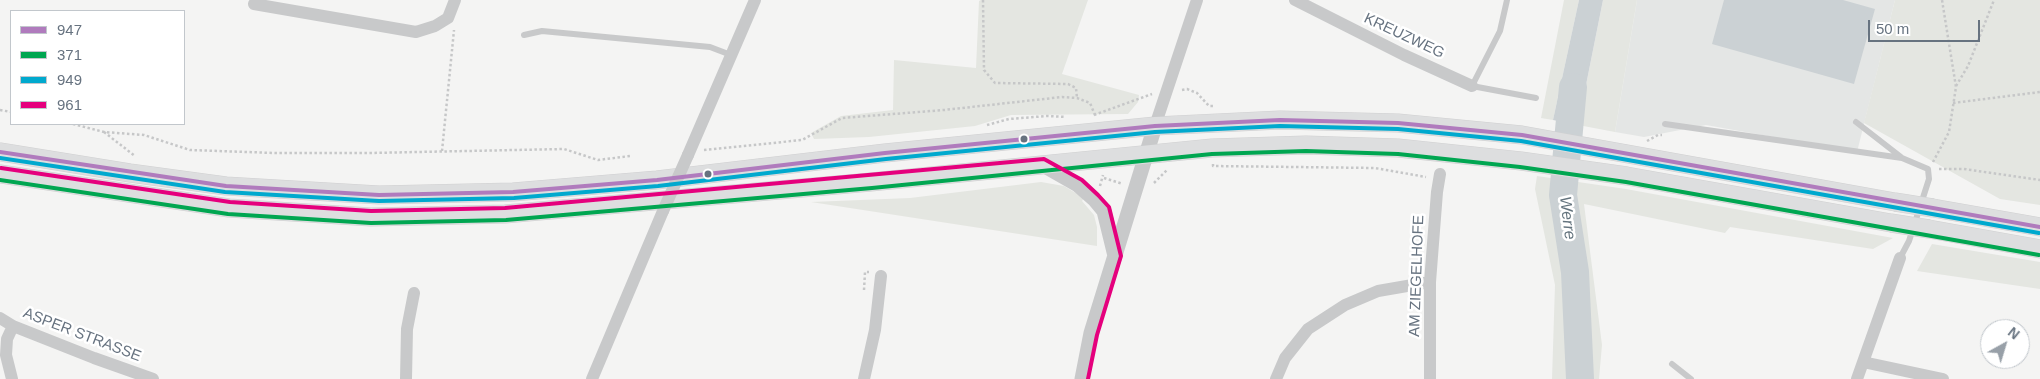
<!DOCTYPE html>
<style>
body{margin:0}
#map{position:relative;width:2040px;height:379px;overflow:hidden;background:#f4f4f3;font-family:Helvetica,sans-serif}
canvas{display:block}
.legend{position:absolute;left:10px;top:10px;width:175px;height:115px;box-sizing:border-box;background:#fff;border:1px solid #c2c7cc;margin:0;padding:6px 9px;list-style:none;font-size:15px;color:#677380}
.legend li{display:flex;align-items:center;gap:10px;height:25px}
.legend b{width:25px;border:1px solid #c2c7cc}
.north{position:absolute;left:1980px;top:319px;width:50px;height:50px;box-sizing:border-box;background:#fff;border:1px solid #c2c7cc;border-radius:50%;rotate:39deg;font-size:14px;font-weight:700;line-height:20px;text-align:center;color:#677380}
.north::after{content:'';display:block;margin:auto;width:18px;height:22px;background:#98a0a8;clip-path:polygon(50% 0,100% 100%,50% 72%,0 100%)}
.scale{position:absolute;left:1868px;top:20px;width:112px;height:22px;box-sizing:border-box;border:2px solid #677380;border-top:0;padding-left:6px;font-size:15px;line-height:18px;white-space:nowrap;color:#677380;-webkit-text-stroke:4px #fff;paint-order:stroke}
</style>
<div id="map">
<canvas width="2040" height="379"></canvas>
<ul class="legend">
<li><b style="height:6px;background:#b07bbd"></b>947</li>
<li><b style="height:6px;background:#00a651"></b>371</li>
<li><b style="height:6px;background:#00a9ce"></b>949</li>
<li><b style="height:6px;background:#e5007d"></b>961</li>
</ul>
<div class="north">N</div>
<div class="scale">50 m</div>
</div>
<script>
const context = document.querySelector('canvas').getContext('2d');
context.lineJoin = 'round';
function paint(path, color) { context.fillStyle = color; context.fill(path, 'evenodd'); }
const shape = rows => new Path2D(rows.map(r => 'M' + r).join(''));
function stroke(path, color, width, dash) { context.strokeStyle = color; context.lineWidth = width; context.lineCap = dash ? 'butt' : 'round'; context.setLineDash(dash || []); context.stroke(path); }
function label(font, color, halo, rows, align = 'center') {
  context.font = font + ' Helvetica,sans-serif'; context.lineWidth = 5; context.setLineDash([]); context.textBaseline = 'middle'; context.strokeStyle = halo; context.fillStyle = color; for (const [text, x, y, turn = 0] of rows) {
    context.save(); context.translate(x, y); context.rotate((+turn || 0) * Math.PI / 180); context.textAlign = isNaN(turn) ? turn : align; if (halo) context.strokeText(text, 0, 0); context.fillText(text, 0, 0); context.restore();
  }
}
paint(shape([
 [1637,0,1895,0,1857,152,1706,125,1644,137,1615,132]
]), '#e4e6e5');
paint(shape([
 [981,0,1088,0,1062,74,1139,95,1138,102,1128,114,1011,115,975,126,869,137,814,139,811,133,841,116,893,110,894,60,976,68,979,1],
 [1564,0,1579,0,1553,120,1541,118],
 [1603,0,1637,0,1615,132,1578,125],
 [1895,0,2040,0,2040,205,2000,199,1864,123],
 [1537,176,1626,189,1893,238,1873,249,1730,227,1725,233,1584,204,1602,345,1599,379,1552,379,1555,285,1535,189],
 [1041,182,1064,186,1084,198,1082,201,1094,215,1097,227,1097,246,811,202,910,198],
 [1932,244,2040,262,2040,289,1917,271]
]), '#e4e6e1');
paint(shape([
 [1579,0,1603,0,1578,125,1553,120],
 [1724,0,1843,0,1875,9,1854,84,1712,44]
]), '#cbd1d4');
stroke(shape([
 [1573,87,1563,195,1575,272,1580,379]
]), '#cbd1d4', 28);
const secondary = shape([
 [0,152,130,173,226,186,379,195,513,192,657,180,885,153,1155,126,1280,120,1398,123,1522,135,1895,202],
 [0,174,229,208,371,217,505,214,871,182,1212,148,1306,145,1398,148,1521,161,1627,176,1891,223],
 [1933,208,2040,227],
 [1929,229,2040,249]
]);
stroke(secondary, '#d0d0d1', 19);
stroke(shape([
 [983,0,984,70,995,83,1068,84,1076,88,1077,98],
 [1956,86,1968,66,1994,0],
 [1182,90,1187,89,1197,93,1209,106,1213,106],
 [1953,103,2040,92],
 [0,110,11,112],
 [1094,115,1152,94],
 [73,124,104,132,144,135,190,150,275,153,369,153,564,149,598,160,630,156],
 [987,125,1009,119,1047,116,1066,117],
 [104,132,135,156],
 [1647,141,1658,135,1662,135],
 [704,150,802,140,842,118,944,110,1062,97,1077,98,1090,103,1095,115],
 [442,151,454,30],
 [1933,162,1949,132,1956,87,1942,0],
 [1213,164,1213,166,1375,168,1426,177],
 [1939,169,1964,169,2040,180],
 [1104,178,1123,184],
 [1154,183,1167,170],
 [1100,186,1103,175],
 [864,290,865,272,869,272]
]), '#c6c7c8', 2.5, [2.5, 2.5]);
stroke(shape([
 [1507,0,1500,31,1472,86,1536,98],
 [524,35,542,31,710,47,731,55],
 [1856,122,1901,157],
 [1665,124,1902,158,1928,169,1929,179,1909,241,1900,258],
 [1672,364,1691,379]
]), '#c8c9ca', 6);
stroke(shape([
 [1295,0,1404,55,1472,86],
 [254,4,416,32,435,26,448,18,455,0],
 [1155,126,1197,0],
 [688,155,755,0],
 [0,318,13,326,94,358,153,379],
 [1863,362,1943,379],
 [12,379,6,355,7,339,13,326],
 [406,379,407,329,414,293],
 [592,379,663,211],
 [864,379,875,330,881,276],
 [1276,379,1285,358,1308,329,1345,305,1378,291,1430,282],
 [1430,379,1430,282,1437,192,1440,174],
 [1857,379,1900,258]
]), '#c8c9ca', 12);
stroke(shape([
 [1043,165,1078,185,1094,199,1104,211,1115,256],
 [1082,379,1091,333,1155,126]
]), '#c8c9ca', 15);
stroke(secondary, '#dddedf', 18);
const secondaryBridge = shape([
 [1895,202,1933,208],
 [1891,223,1929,229]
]);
stroke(secondaryBridge, '#d0d0d1', 19, []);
stroke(shape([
 [663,211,688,155]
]), '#c8c9ca', 12);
stroke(secondaryBridge, '#dddedf', 18);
stroke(shape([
 [0,152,226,186,379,195,513,192,657,180,885,153,1155,126,1280,120,1398,123,1522,135,2040,227]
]), '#b07bbd', 4);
stroke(shape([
 [0,180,228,214,371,223,506,220,872,188,1212,154,1306,151,1398,154,1520,167,1626,182,2039,255]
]), '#00a651', 4);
stroke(shape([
 [0,158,225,192,379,201,514,198,658,186,886,159,1155,132,1280,126,1398,129,1521,141,2039,233]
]), '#00a9ce', 4);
stroke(shape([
 [1,168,230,202,371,211,505,208,1044,159,1082,180,1098,195,1109,207,1121,256,1097,335,1088,379]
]), '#e5007d', 4);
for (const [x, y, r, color] of [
 [1024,139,4.5,"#677380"],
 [708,174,4.5,"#677380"]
]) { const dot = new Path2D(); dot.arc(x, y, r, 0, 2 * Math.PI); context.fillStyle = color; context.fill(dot); stroke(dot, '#fff', 2); }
label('15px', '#677380', '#fff', [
 ["KREUZWEG",1404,36,25],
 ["AM ZIEGELHOFE",1417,276,-88],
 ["ASPER STRASSE",82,335,21]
]);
label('italic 16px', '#63737d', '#fff', [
 ["Werre",1567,218,83]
]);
</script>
